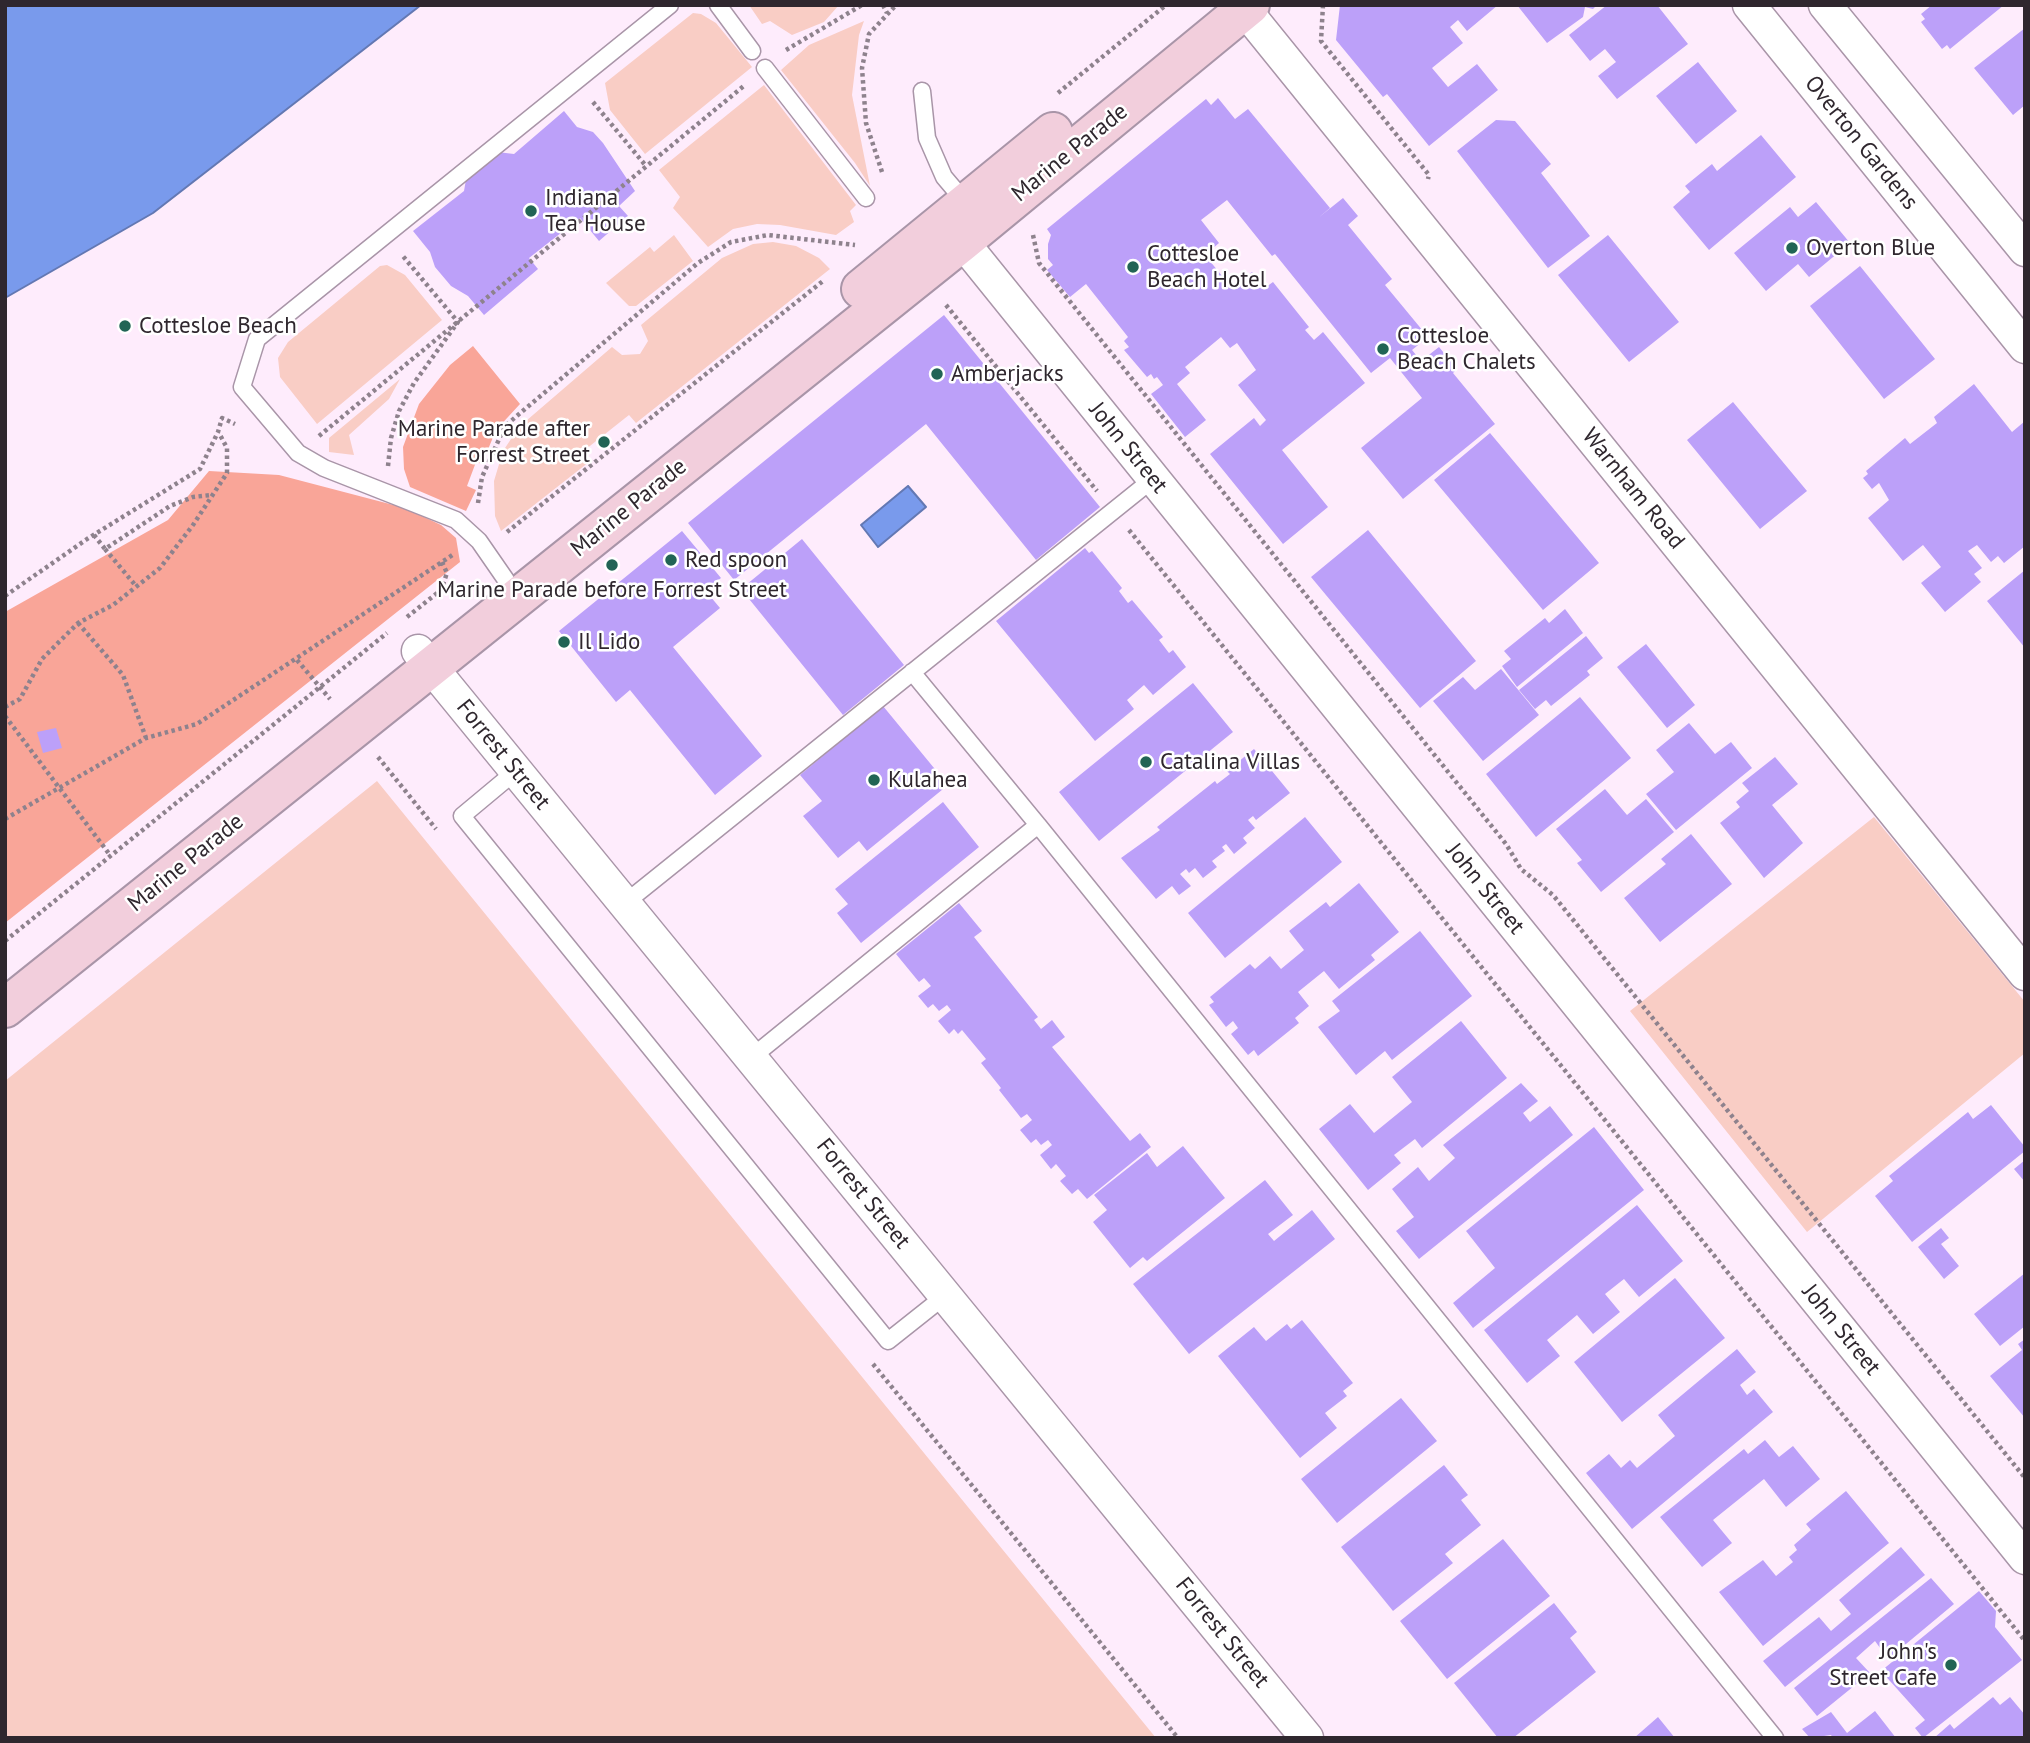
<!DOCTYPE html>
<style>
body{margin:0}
#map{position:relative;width:2030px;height:1743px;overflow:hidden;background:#feecfc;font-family:"PT Sans",sans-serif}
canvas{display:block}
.frame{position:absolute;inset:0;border:7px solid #2f272e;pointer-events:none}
</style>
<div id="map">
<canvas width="2030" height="1743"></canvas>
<div class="frame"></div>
</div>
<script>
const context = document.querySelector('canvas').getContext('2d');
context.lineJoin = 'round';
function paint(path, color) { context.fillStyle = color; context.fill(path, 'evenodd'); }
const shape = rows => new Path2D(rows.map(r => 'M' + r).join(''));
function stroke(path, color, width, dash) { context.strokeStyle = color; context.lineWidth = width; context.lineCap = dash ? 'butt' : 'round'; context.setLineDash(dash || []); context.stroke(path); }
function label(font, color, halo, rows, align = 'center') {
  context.font = font + ' "PT Sans",sans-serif'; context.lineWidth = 5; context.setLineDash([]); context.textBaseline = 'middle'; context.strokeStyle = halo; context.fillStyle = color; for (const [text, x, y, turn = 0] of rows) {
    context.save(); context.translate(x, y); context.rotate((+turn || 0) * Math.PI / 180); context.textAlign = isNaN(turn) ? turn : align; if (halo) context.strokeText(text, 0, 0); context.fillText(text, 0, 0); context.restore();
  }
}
paint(shape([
 [749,5,839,5,824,22,792,35,770,21,762,24],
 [693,13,701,14,716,23,752,67,645,154,610,110,605,83],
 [864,21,859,35,852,95,870,186,855,163,781,70,809,45],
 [764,85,856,205,850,211,854,222,836,235,780,225,757,224,733,229,708,247,673,208,680,197,659,170],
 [674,235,693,261,636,306,629,306,606,283,650,247,654,252],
 [773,242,796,246,819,258,830,269,636,423,629,415,581,453,589,462,501,531,495,516,494,481,503,451,519,427,612,347,622,355,640,354,648,341,641,325,722,258,753,244],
 [387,265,405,275,442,320,317,424,280,377,278,358,288,342,380,266],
 [400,379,389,399,349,435,354,455,329,452,329,438],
 [377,781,1156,1738,5,1738,5,1081],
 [1874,817,2025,1002,2025,1053,1807,1232,1630,1011]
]), '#f9cdc5');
paint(shape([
 [473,346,520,404,496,430,482,464,476,462,467,486,476,490,466,511,410,487,404,469,403,447,419,404,450,365],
 [209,471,279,475,405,508,441,525,456,538,460,562,5,923,5,612,168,520]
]), '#f9a598');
const water = shape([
 [5,5,421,5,153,213,5,298,5,5],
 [908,486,926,507,878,547,861,525,908,486]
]);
paint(water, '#799aec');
stroke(water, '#6378b3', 2);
paint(shape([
 [1340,5,1498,5,1467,31,1458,20,1450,27,1463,43,1432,68,1448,87,1477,64,1498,90,1429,146,1387,94,1383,97,1336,40],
 [1517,5,1597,5,1593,9,1585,7,1583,17,1547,43],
 [1607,5,1657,5,1688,44,1617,99,1598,76,1616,62,1605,49,1590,61,1569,35],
 [1932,5,2004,5,1950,49,1947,45,1942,49,1921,22,1925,19,1921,14],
 [2025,28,2025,105,2013,115,1974,68],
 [1698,62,1737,111,1696,144,1656,96],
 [1218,98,1235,119,1248,109,1330,208,1318,218,1343,198,1358,216,1348,225,1392,279,1385,285,1428,337,1412,350,1421,361,1439,347,1457,369,1453,373,1495,424,1403,499,1361,448,1422,398,1390,358,1371,373,1275,254,1272,256,1227,200,1201,220,1219,243,1205,255,1231,287,1252,272,1266,287,1273,282,1309,327,1305,330,1314,340,1323,332,1365,383,1282,450,1328,507,1283,544,1210,454,1254,418,1260,426,1266,420,1238,385,1256,370,1237,343,1230,348,1221,337,1185,367,1190,373,1177,384,1206,420,1185,437,1151,394,1163,385,1157,377,1154,379,1151,374,1147,377,1124,350,1129,347,1124,341,1128,337,1086,284,1070,297,1047,270,1053,265,1048,259,1048,244,1051,235,1047,229,1206,99,1211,105],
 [564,111,577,127,593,132,603,143,635,191,619,206,628,216,599,241,580,218,529,258,538,269,484,315,468,296,451,286,435,267,430,252,413,231,464,191,468,168,489,151,514,154],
 [1496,120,1515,121,1551,164,1541,173,1590,236,1548,268,1457,151],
 [1761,135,1796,177,1709,250,1673,207,1690,192,1685,186,1712,164,1717,171],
 [1816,202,1850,243,1809,277,1798,264,1766,291,1734,253,1790,207,1798,217],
 [1608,235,1679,322,1629,362,1558,275],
 [1860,266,1935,359,1884,399,1810,306],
 [944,315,1100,507,1036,560,926,424,734,580,688,523],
 [1974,384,2012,432,2025,421,2025,546,2004,563,1998,556,1991,562,1977,545,1968,551,1982,568,1974,574,1981,582,1945,612,1921,583,1941,567,1923,545,1903,561,1868,518,1889,500,1879,483,1872,489,1863,478,1868,474,1866,471,1905,438,1910,444,1937,423,1934,417],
 [1733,402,1807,491,1760,529,1687,440],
 [1490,433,1599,563,1543,610,1434,480],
 [1368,530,1476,661,1420,708,1311,577],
 [682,531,721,578,705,590,720,608,673,647,762,756,715,795,630,690,616,702,559,631],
 [802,539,904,665,843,715,741,589],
 [1085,548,1089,553,1092,551,1122,588,1119,591,1128,603,1132,600,1163,637,1159,640,1169,653,1173,650,1186,667,1153,695,1144,685,1127,700,1134,709,1095,741,996,621],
 [2025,570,2025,648,1987,601],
 [1565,609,1583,633,1517,687,1502,666,1511,659,1504,651,1545,618,1549,623],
 [1586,636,1603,658,1587,671,1590,675,1551,706,1546,700,1535,709,1519,690],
 [1646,644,1695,705,1667,728,1617,667],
 [1501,669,1539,715,1483,761,1433,701,1463,677,1475,690],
 [1193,683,1233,732,1099,841,1059,792],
 [1580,697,1631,758,1536,837,1486,774],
 [883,706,948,785,867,851,859,841,838,858,803,816,822,801,800,775],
 [1689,723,1715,754,1731,742,1752,768,1676,830,1646,794,1674,772,1656,750],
 [56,728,62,748,43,753,37,732],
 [1254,749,1290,793,1256,820,1253,816,1248,820,1255,828,1243,838,1247,843,1234,854,1226,844,1222,847,1225,851,1212,861,1217,867,1203,878,1195,868,1189,873,1186,869,1180,874,1191,886,1179,895,1172,886,1156,899,1121,858,1160,830,1157,827,1215,781,1217,784,1230,774,1227,771],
 [1775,757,1798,784,1772,805,1803,843,1764,878,1720,823,1740,807,1736,802,1749,791,1742,783],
 [1605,789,1627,815,1646,799,1674,832,1601,892,1577,863,1582,860,1556,829],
 [943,802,979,847,861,943,837,913,848,904,835,889],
 [1305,817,1342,862,1225,958,1188,913],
 [1691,834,1732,884,1660,942,1624,898,1666,864,1661,859],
 [1359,883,1399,932,1371,955,1375,960,1339,989,1324,971,1298,992,1309,1006,1295,1018,1299,1023,1258,1056,1254,1050,1248,1055,1231,1034,1238,1028,1233,1021,1226,1027,1209,1005,1214,1002,1210,997,1250,964,1255,969,1270,956,1281,969,1304,950,1289,931,1326,902,1330,907],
 [959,903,982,931,974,937,1038,1017,1034,1020,1041,1029,1052,1020,1065,1037,1052,1047,1130,1141,1140,1133,1151,1147,1087,1199,1078,1189,1072,1194,1060,1181,1066,1176,1056,1164,1051,1169,1040,1155,1052,1145,1048,1140,1041,1145,1036,1139,1031,1143,1020,1130,1032,1120,1027,1114,1021,1118,999,1090,1001,1088,981,1063,986,1059,962,1030,958,1034,954,1029,949,1034,938,1021,951,1010,947,1005,939,1011,933,1004,928,1008,918,996,931,986,924,978,919,982,896,954],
 [1420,931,1472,996,1392,1060,1385,1051,1356,1075,1318,1027,1340,1011,1332,1001],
 [1461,1021,1507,1078,1422,1148,1415,1139,1394,1155,1401,1163,1368,1190,1319,1129,1350,1104,1374,1133,1412,1102,1392,1077],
 [1521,1083,1538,1101,1523,1113,1530,1122,1550,1106,1573,1135,1419,1259,1396,1231,1414,1217,1392,1189,1418,1167,1429,1181,1455,1158,1443,1145],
 [1991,1105,2025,1147,2025,1151,1912,1242,1875,1196,1893,1181,1889,1176,1968,1112,1973,1119],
 [1594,1127,1644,1190,1473,1328,1453,1303,1495,1268,1466,1231],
 [1183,1146,1225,1198,1147,1261,1143,1257,1130,1268,1093,1222,1107,1210,1094,1195,1147,1153,1157,1167],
 [2025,1160,2025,1182,2014,1169],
 [1265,1180,1293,1215,1268,1234,1274,1241,1312,1210,1335,1239,1189,1354,1133,1284],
 [1637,1205,1683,1261,1639,1297,1624,1279,1605,1294,1620,1312,1593,1334,1577,1315,1547,1340,1560,1356,1527,1383,1484,1330],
 [1941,1228,1949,1238,1941,1244,1959,1266,1944,1279,1918,1247],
 [2025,1273,2025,1326,2000,1346,1974,1314],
 [1675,1278,1725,1338,1622,1422,1574,1362],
 [1302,1320,1353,1383,1343,1391,1347,1396,1325,1413,1337,1428,1300,1458,1218,1356,1254,1327,1266,1341,1287,1324,1291,1329],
 [2025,1339,2025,1418,1990,1376,2022,1350,2018,1344],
 [1737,1349,1756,1372,1740,1385,1747,1395,1754,1389,1773,1412,1632,1529,1586,1473,1609,1454,1621,1468,1630,1460,1637,1468,1675,1436,1658,1415],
 [1401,1398,1437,1441,1337,1523,1301,1479],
 [1765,1440,1779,1457,1793,1446,1820,1479,1786,1507,1764,1479,1713,1520,1732,1543,1702,1567,1660,1517,1744,1449,1748,1454],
 [1444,1465,1468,1495,1461,1500,1481,1525,1445,1554,1453,1563,1393,1611,1341,1547],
 [1846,1491,1889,1543,1763,1646,1719,1592,1763,1560,1776,1576,1793,1562,1789,1557,1797,1550,1794,1545,1811,1530,1806,1524],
 [1503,1539,1550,1596,1447,1679,1400,1621],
 [1901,1547,1925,1575,1785,1687,1763,1661,1819,1617,1831,1631,1851,1614,1839,1600],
 [1931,1578,1954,1604,1888,1659,1875,1641,1856,1658,1870,1673,1817,1716,1794,1688],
 [1979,1591,1996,1611,1995,1627,2022,1660,1923,1738,1915,1728,1925,1720,1881,1671],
 [1554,1603,1577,1632,1570,1638,1596,1672,1513,1738,1498,1738,1454,1683],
 [1993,1697,2000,1705,2010,1697,2025,1715,2025,1738,1934,1738,1950,1724,1954,1729],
 [1875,1711,1896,1738,1833,1738,1831,1735,1810,1738,1802,1729,1831,1712,1847,1733],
 [1658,1717,1675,1738,1634,1738]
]), '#bca0f9');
const lane = shape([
 [718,5,752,51],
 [765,68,866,198],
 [922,91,927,138,944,177,966,203],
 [506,580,479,541,456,520,324,468,298,453,242,387,257,339,670,5],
 [912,672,1038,825],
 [516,771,462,816,888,1341,946,1295],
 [625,903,1153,479],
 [752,1057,1038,825,1775,1738]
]);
const street = shape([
 [1241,5,2025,974],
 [1749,5,2025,347],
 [1825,5,2025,250],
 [948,224,2025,1558],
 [418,651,1307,1738]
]);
const secondary = shape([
 [861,289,1053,132],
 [5,1008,962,242,1250,5]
]);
stroke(lane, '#a995a8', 19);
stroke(street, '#a995a8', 35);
stroke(secondary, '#a995a8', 42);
stroke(shape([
 [883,5,887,13],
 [1323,5,1321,41,1429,175,1428,179],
 [786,50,862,5],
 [1058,93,1166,5],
 [593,102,646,166],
 [882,172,866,123,862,68,869,34,896,5],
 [1033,235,1039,263,1506,844,1521,869,1553,895,2025,1478],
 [946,305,1097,491],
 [319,436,745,85],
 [388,466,391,438,399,411,414,383,458,322,402,255],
 [478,503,482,477,505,426,698,263,731,242,768,235,855,245],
 [1129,530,2025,1641],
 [507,532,823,281],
 [94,535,105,549,170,506,193,497,211,495],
 [105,549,136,586],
 [5,596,87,539,200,469,218,432,222,418,235,424],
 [407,617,441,590,447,573,442,562],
 [78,623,123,675,146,738],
 [297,660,330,699],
 [5,707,20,699,42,659,78,623,113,605,160,568,193,525,227,473,227,448,219,433],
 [5,716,110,855],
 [378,757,436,829],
 [5,819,146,738,197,724,454,554],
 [5,941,387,633],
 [873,1364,1178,1738]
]), '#8e828d', 4.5, [3.5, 3.5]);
stroke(lane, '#fff', 16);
stroke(street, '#fff', 32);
stroke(secondary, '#f2cedc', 38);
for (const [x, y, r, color] of [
 [531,211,7,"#216455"],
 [1792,248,7,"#216455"],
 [1133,267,7,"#216455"],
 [125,326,7,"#216455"],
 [1383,349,7,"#216455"],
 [937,374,7,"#216455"],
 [604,442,7,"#216455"],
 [671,560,7,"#216455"],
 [612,565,7,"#216455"],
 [564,642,7,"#216455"],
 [1146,762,7,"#216455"],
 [874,780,7,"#216455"],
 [1951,1665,7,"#216455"]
]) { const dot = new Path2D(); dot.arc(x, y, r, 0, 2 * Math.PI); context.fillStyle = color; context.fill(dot); stroke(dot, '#fff', 2.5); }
label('23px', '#2f272e', '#fff', [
 ["Overton Gardens",1861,143,51],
 ["Marine Parade",1070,153,-39],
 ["John Street",1128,448,51],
 ["Warnham Road",1633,489,51],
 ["Marine Parade",629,508,-39],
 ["Forrest Street",503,755,51],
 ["Marine Parade",186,863,-39],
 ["John Street",1485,889,51],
 ["Forrest Street",863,1194,51],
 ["John Street",1841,1330,51],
 ["Forrest Street",1222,1633,51]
]);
label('23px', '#2f272e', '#fff', [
 ["Indiana",545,198],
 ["Tea House",545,224],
 ["Overton Blue",1806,248],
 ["Cottesloe",1147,254],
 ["Beach Hotel",1147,280],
 ["Cottesloe Beach",139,326],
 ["Cottesloe",1397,336],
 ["Beach Chalets",1397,362],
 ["Amberjacks",951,374],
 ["Marine Parade after",590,429,"right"],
 ["Forrest Street",590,455,"right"],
 ["Red spoon",685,560],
 ["Marine Parade before Forrest Street",612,590,"center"],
 ["Il Lido",578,642],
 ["Catalina Villas",1160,762],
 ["Kulahea",888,780],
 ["John's",1937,1652,"right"],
 ["Street Cafe",1937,1678,"right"]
], 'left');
</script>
